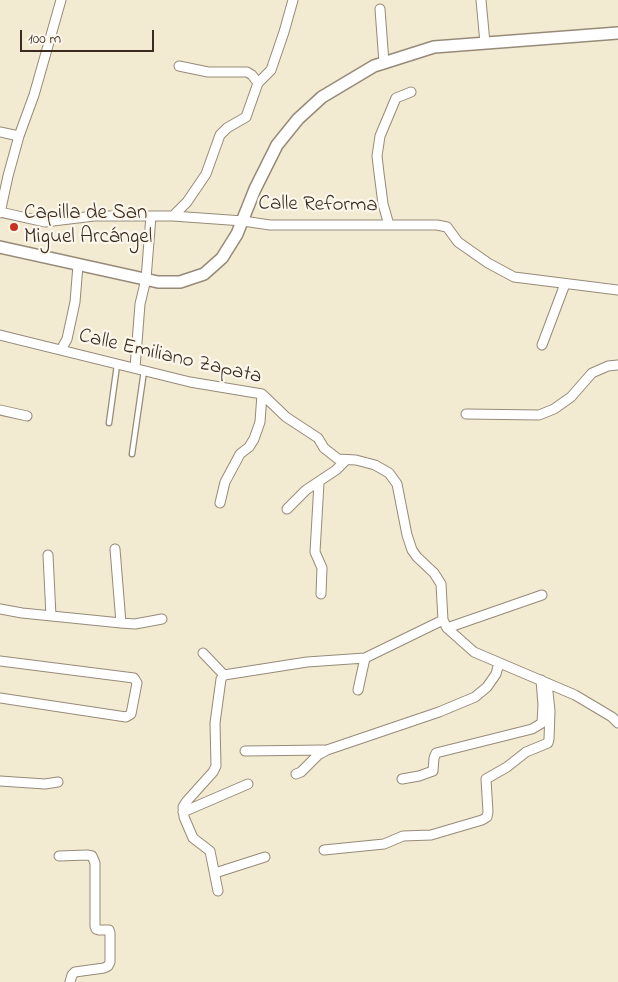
<!DOCTYPE html>
<meta charset="utf-8">
<style>
body{margin:0}
#map{position:relative;width:618px;height:982px;overflow:hidden;background:#f3ead2;font-family:"Indie Flower",sans-serif}
canvas{display:block}
.scale{position:absolute;left:20px;top:30px;width:134px;height:22px;box-sizing:border-box;border:2px solid #3b2a1e;border-top:0;padding-left:6px;font-size:15px;line-height:18px;white-space:nowrap;color:#3b2a1e;-webkit-text-stroke:4px #fbf7ec;paint-order:stroke}
</style>
<div id="map">
<canvas width="618" height="982"></canvas>
<div class="scale">100 m</div>
</div>
<script>
const context = document.querySelector('canvas').getContext('2d');
context.lineJoin = 'round';
const shape = rows => new Path2D(rows.map(r => 'M' + r).join(''));
function stroke(path, color, width, dash) { context.strokeStyle = color; context.lineWidth = width; context.lineCap = dash ? 'butt' : 'round'; context.setLineDash(dash || []); context.stroke(path); }
function label(font, color, halo, rows, align = 'center') {
  context.font = font + ' "Indie Flower",sans-serif'; context.lineWidth = 4.5; context.setLineDash([]); context.textBaseline = 'middle'; context.strokeStyle = halo; context.fillStyle = color; for (const [text, x, y, turn = 0] of rows) {
    context.save(); context.translate(x, y); context.rotate((+turn || 0) * Math.PI / 180); context.textAlign = isNaN(turn) ? turn : align; if (halo) context.strokeText(text, 0, 0); context.fillText(text, 0, 0); context.restore();
  }
}
const service = shape([
 [109,423,117,365],
 [132,454,144,371]
]);
const minor = shape([
 [481,0,485,43],
 [380,9,384,63],
 [179,66,208,72,247,72,252,75,258,83],
 [0,132,19,136],
 [0,212,45,222,94,216,173,216,243,221,270,225,437,225,447,227,458,242,488,263,514,277,618,290],
 [0,213,8,176,19,136,34,95,61,0],
 [173,216,187,202,206,174,220,135,227,128,246,117,258,83,271,70,284,32,293,0],
 [389,225,383,204,379,173,377,156,380,136,396,98,411,92],
 [0,335,190,382,262,394,286,417,318,438,324,448,338,459,356,460,375,465,389,473,397,484,407,535,412,550,417,557,434,573,441,584,443,620,447,628,474,652,575,695,612,717,618,723],
 [542,345,565,284],
 [61,350,67,339,75,302,78,265],
 [135,368,140,304,146,279,151,216],
 [0,410,27,416],
 [466,414,539,415,554,409,571,397,592,373,608,366,618,365],
 [319,483,315,552,322,568,321,594],
 [220,503,225,482,240,454,249,447,254,439,260,422,262,394],
 [287,509,306,490,336,470,346,460],
 [115,549,121,623],
 [48,555,51,616],
 [0,609,22,613,121,623,135,624,162,619],
 [447,628,542,595],
 [203,653,224,675],
 [0,661,134,678,137,683,131,714,126,717,0,698],
 [358,690,365,658],
 [245,751,324,750],
 [296,774,301,772,318,755,327,750,439,712,475,697,487,687,496,674,499,663],
 [402,779,419,776,433,771,434,758,436,753,532,729,542,723,543,705,541,680],
 [0,781,45,784,58,782],
 [183,812,248,784],
 [324,850,384,844,403,836,431,835,482,820,487,817,488,812,486,779,507,767,526,752,548,743,549,739,550,711,547,683],
 [59,856,87,855,92,856,95,863,95,926,96,929,99,930,109,930,110,933,110,962,108,966,104,968,75,972,72,975,70,982],
 [215,873,265,857],
 [218,891,210,851,193,838,184,817,183,807,186,802,213,772,216,766,215,723,221,679,224,675,307,662,365,658,443,620]
]);
const secondary = shape([
 [0,247,158,282,180,282,204,274,222,258,237,234,255,189,277,145,298,119,322,97,374,66,434,47,618,33]
]);
stroke(service, '#978a78', 7);
stroke(minor, '#978a78', 11);
stroke(secondary, '#978a78', 14);
stroke(service, '#fff', 4.5);
stroke(minor, '#fff', 9);
stroke(secondary, '#fff', 11);
for (const [x, y, r, color] of [
 [14,227,5,"#c8321e"]
]) { const dot = new Path2D(); dot.arc(x, y, r, 0, 2 * Math.PI); context.fillStyle = color; context.fill(dot); stroke(dot, '#fbf7ec', 2); }
label('21px', '#3b2a1e', '#fbf7ec', [
 ["Calle Reforma",318,206,1],
 ["Calle Emiliano Zapata",170,358,13]
]);
label('21px', '#3b2a1e', '#fbf7ec', [
 ["Capilla de San",24,215],
 ["Miguel Arcángel",24,239]
], 'left');
</script>
